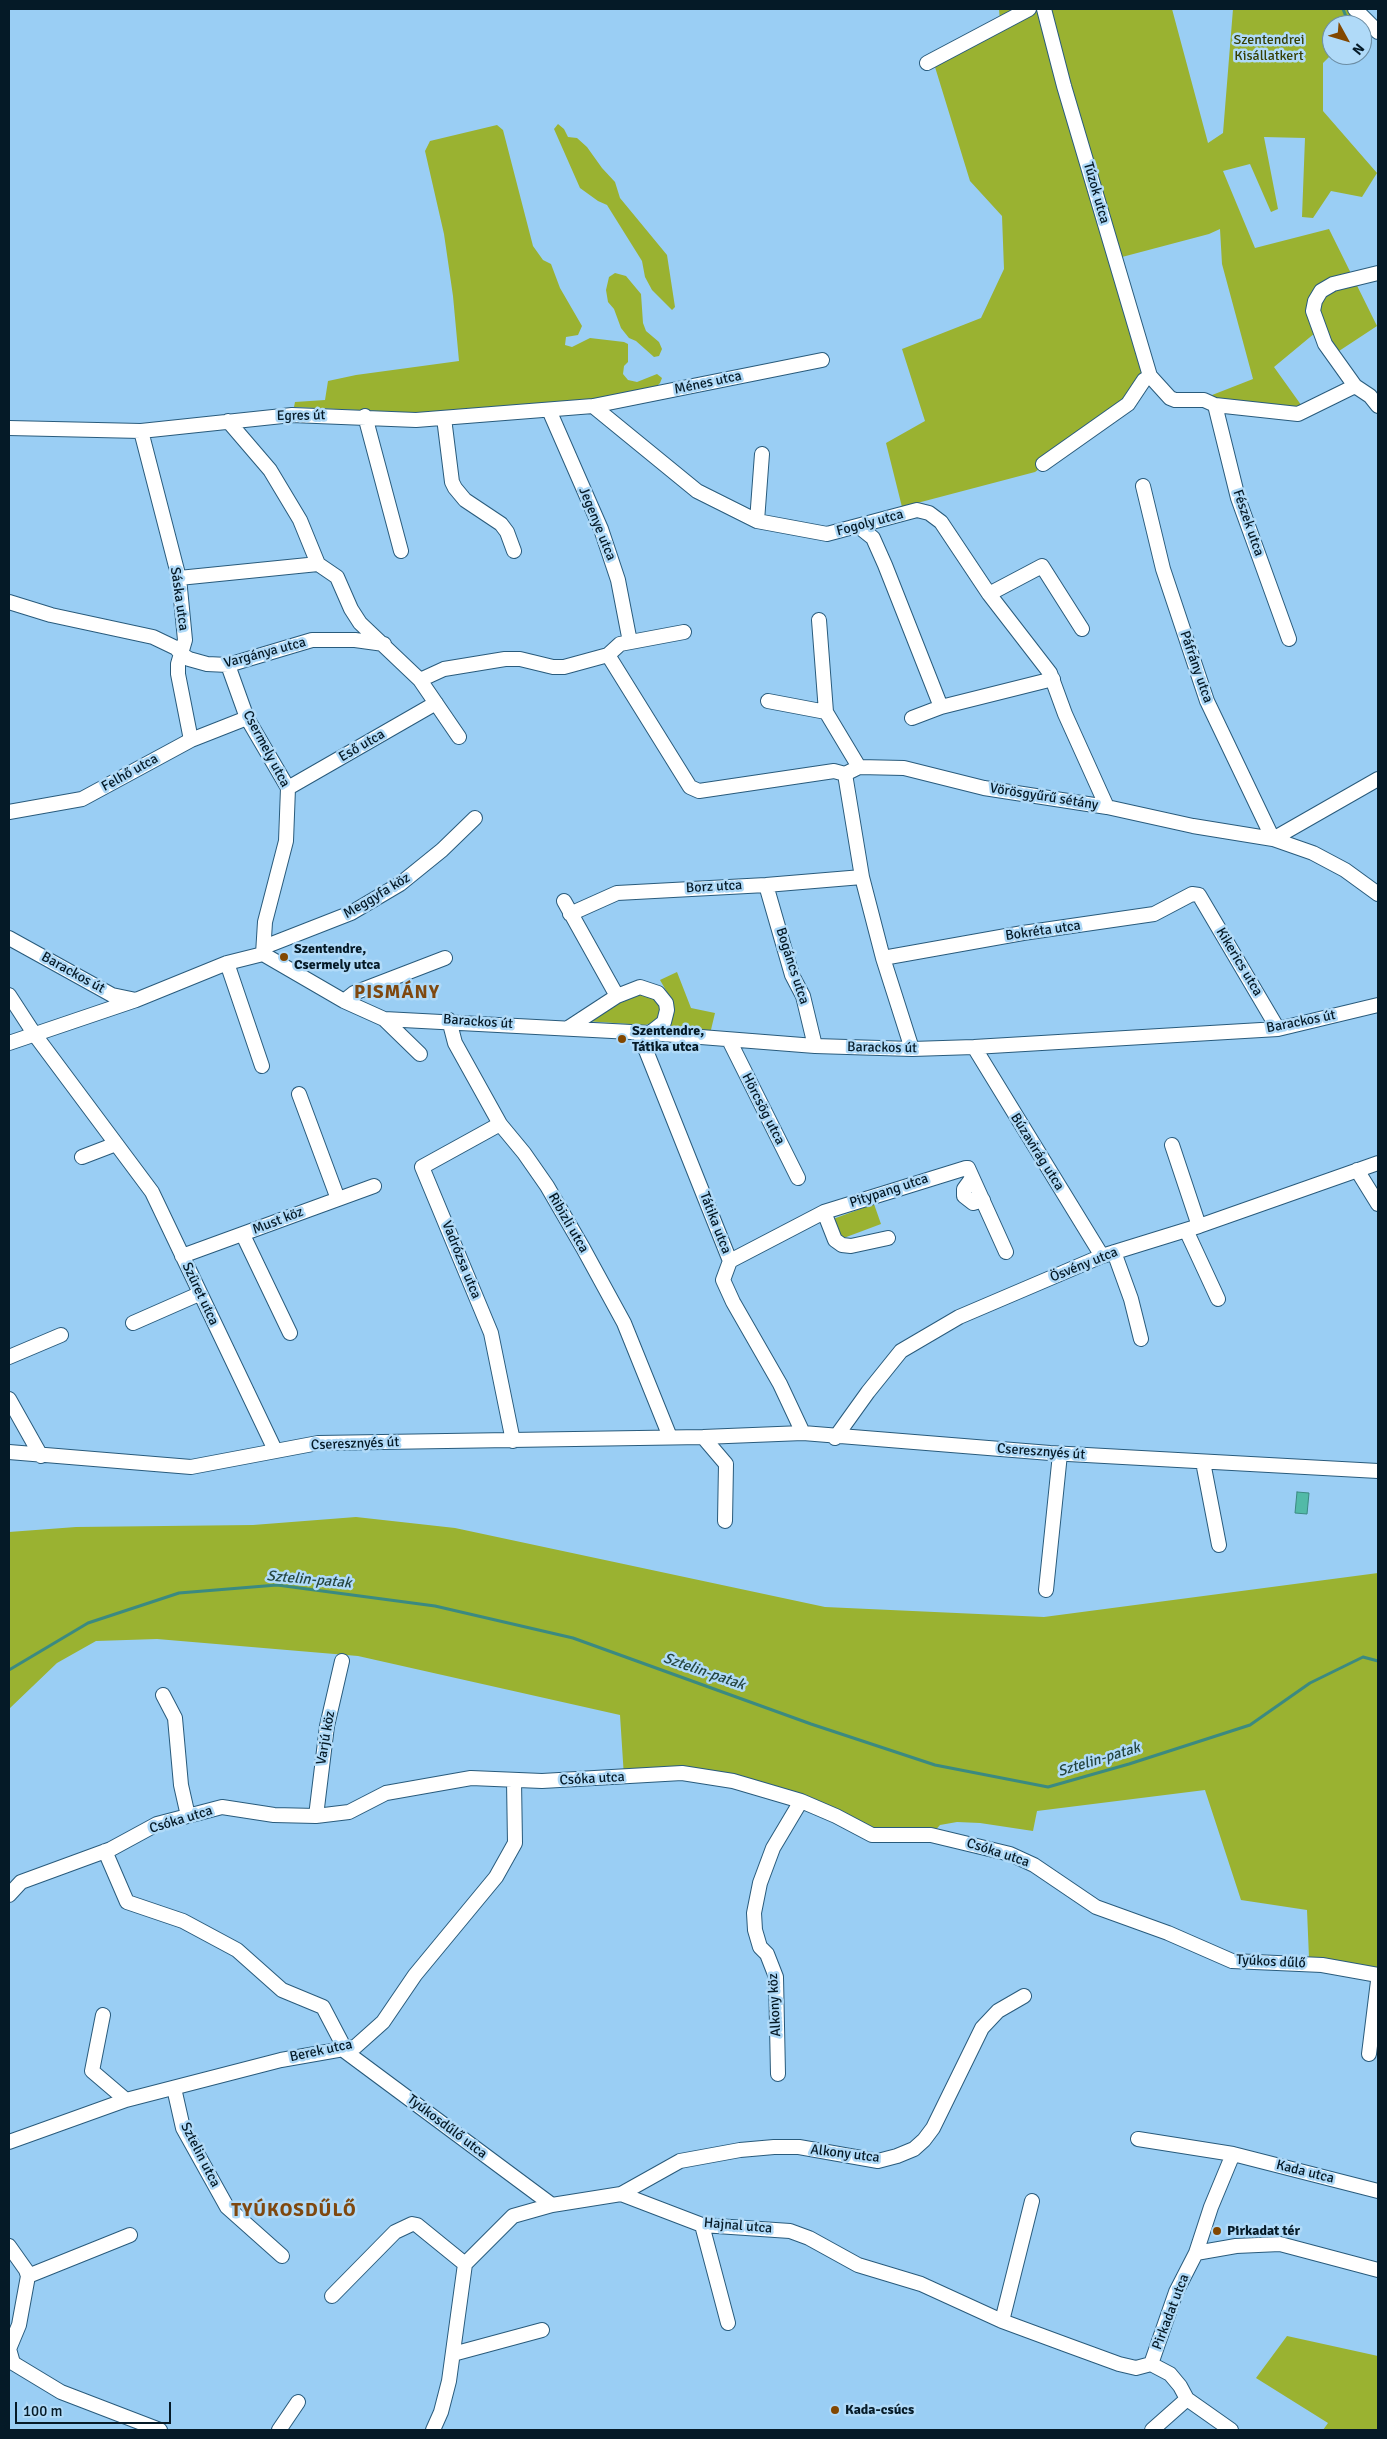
<!DOCTYPE html>
<meta charset="utf-8">
<style>
body{margin:0}
#map{position:relative;width:1387px;height:2439px;overflow:hidden;background:#9acef4;font-family:Signika,sans-serif}
canvas{display:block}
.frame{position:absolute;inset:0;border:10px solid #051a27;pointer-events:none}
.north{position:absolute;left:1322px;top:15px;width:50px;height:50px;box-sizing:border-box;background:#b0daf8;border:1px solid #6c8da4;border-radius:50%;rotate:129deg;font-size:14px;font-weight:700;line-height:20px;text-align:center;color:#051a27}
.north::after{content:'';display:block;margin:auto;width:18px;height:22px;background:#824700;clip-path:polygon(50% 0,100% 100%,50% 72%,0 100%)}
.scale{position:absolute;left:15px;top:2402px;width:156px;height:22px;box-sizing:border-box;border:2px solid #051a27;border-top:0;padding-left:6px;font-size:15px;line-height:18px;white-space:nowrap;color:#051a27;-webkit-text-stroke:4px #b0daf8;paint-order:stroke}
</style>
<div id="map">
<canvas width="1387" height="2439"></canvas>
<div class="frame"></div>
<div class="north">N</div>
<div class="scale">100 m</div>
</div>
<script>
const context = document.querySelector('canvas').getContext('2d');
context.lineJoin = 'round';
function paint(path, color) { context.fillStyle = color; context.fill(path, 'evenodd'); }
const shape = rows => new Path2D(rows.map(r => 'M' + r).join(''));
function stroke(path, color, width, dash) { context.strokeStyle = color; context.lineWidth = width; context.lineCap = dash ? 'butt' : 'round'; context.setLineDash(dash || []); context.stroke(path); }
function label(font, color, halo, rows, align = 'center') {
  context.font = font + ' Signika,sans-serif'; context.lineWidth = 5; context.setLineDash([]); context.textBaseline = 'middle'; context.strokeStyle = halo; context.fillStyle = color; for (const [text, x, y, turn = 0] of rows) {
    context.save(); context.translate(x, y); context.rotate((+turn || 0) * Math.PI / 180); context.textAlign = isNaN(turn) ? turn : align; if (halo) context.strokeText(text, 0, 0); context.fillText(text, 0, 0); context.restore();
  }
}
paint(shape([
 [999,9,1172,9,1208,143,1223,133,1233,9,1347,9,1356,25,1332,25,1332,54,1323,63,1323,111,1377,173,1362,197,1331,191,1313,218,1302,217,1305,138,1264,137,1278,209,1271,212,1250,164,1223,171,1255,248,1329,229,1377,326,1339,351,1321,328,1274,367,1304,409,1300,418,1207,397,1253,379,1222,264,1220,229,1209,234,1122,257,1156,374,1127,404,1035,472,902,507,886,443,925,421,902,349,981,318,1004,269,1002,216,970,181,935,67,1000,21],
 [558,124,564,129,568,137,577,138,587,147,602,168,615,182,620,198,667,255,675,307,672,310,652,290,645,277,642,261,607,205,598,201,580,188,554,129],
 [497,125,503,130,533,246,543,260,551,264,560,288,582,326,578,335,566,337,565,345,572,347,590,338,624,342,628,344,628,362,624,366,623,374,628,380,637,382,657,374,662,378,660,383,655,388,602,398,444,414,294,407,295,402,325,400,328,381,356,375,459,361,453,296,444,234,425,151,430,141],
 [615,273,626,276,641,294,643,323,646,331,659,342,662,349,659,356,654,357,636,341,629,338,621,328,614,309,608,302,606,290,609,277],
 [677,972,691,1008,715,1013,710,1034,670,1031,673,1011,671,999,660,980],
 [649,992,662,1007,660,1016,653,1023,645,1025,584,1021,624,997],
 [874,1204,881,1224,841,1239,833,1219],
 [356,1517,455,1528,825,1607,1044,1617,1378,1573,1378,1970,1309,1958,1307,1910,1241,1900,1205,1790,1037,1811,1033,1831,980,1823,957,1822,940,1825,931,1835,886,1837,733,1781,624,1777,620,1715,358,1656,157,1639,96,1641,57,1663,9,1709,9,1532,76,1527,253,1525],
 [1287,2336,1378,2356,1378,2430,1323,2430,1328,2423,1256,2378]
]), '#9ab231');
const water = shape([
 [1297,1492,1309,1493,1307,1514,1295,1513,1297,1492]
]);
paint(water, '#52baa7');
stroke(water, '#3b8a81', 1);
stroke(shape([
 [1343,9,1347,19,1347,25],
 [9,1670,88,1623,179,1593,277,1585,435,1606,573,1638,811,1724,935,1765,1048,1787,1129,1764,1250,1725,1310,1683,1363,1657,1378,1661]
]), '#3b8a81', 3);
const minor = shape([
 [1044,9,1064,86,1150,376,1170,398,1175,400,1204,400,1215,405,1298,414,1355,386],
 [1355,9,1378,32],
 [927,63,1029,9],
 [1378,273,1333,284,1321,291,1315,301,1313,311,1325,344,1355,386,1370,396,1378,406],
 [1215,405,1238,498,1289,639],
 [593,406,697,491,757,521,827,534,917,510,929,513,941,522,989,594,1050,673,1065,714,1107,807],
 [549,410,601,529,618,580,630,642],
 [365,416,401,551],
 [444,418,452,482,455,488,465,500,501,524,507,532,514,551],
 [228,421,270,470,300,520,318,564,337,577,351,609,360,623,420,680,459,737],
 [9,428,141,431,292,415,416,420,593,406,822,360],
 [141,431,179,578,185,640,178,664,178,674,191,740],
 [1043,464,1128,404,1144,380,1150,376],
 [1143,486,1163,569,1207,701,1273,839,1378,779],
 [757,521,762,454],
 [858,526,873,538,885,565,941,707],
 [179,578,318,564],
 [989,594,1042,566,1082,629],
 [9,602,51,615,153,637,176,648,181,654,189,659,207,664,228,665,312,640,355,640,384,644],
 [819,620,826,712],
 [608,655,690,787,699,791,834,771,845,774,859,767,904,768,984,788,1107,807,1193,826,1273,839,1313,853,1345,870,1378,894],
 [228,665,247,718,288,788,286,841,265,922,263,954],
 [420,680,444,669,505,659,520,659,553,667,564,667,608,655,620,644,684,632],
 [768,701,826,712,859,767],
 [912,718,941,707,1053,679],
 [288,788,436,703],
 [9,812,82,799,191,740,247,718],
 [862,877,883,958,912,1049],
 [766,885,792,975,803,996,815,1046],
 [564,901,617,996],
 [570,914,617,893,766,885,862,877,845,774],
 [9,938,112,995,136,1000,227,963,263,954,344,1001,384,1019,650,1033,815,1046,912,1049,974,1047,1278,1029,1378,1005],
 [264,947,351,913,400,884,442,850,475,818],
 [883,958,1023,933,1154,914,1192,894,1199,895,1278,1029],
 [227,963,262,1066],
 [9,995,35,1035,152,1192,275,1450],
 [344,1001,354,993,445,958],
 [384,1019,420,1054],
 [449,1020,455,1043,500,1124,524,1153,547,1186,583,1248,624,1323,670,1437],
 [568,1028,617,996,640,987,658,993,666,1003,667,1010,664,1022,650,1033],
 [639,1033,730,1261,723,1280,733,1302,780,1384,803,1433],
 [729,1040,798,1178],
 [9,1043,136,1000],
 [974,1047,1102,1256],
 [299,1094,338,1199],
 [500,1124,422,1167,491,1333,513,1441],
 [1172,1145,1199,1226],
 [82,1157,116,1144],
 [1357,1170,1378,1204],
 [972,1178,964,1189,964,1196,973,1203,983,1200],
 [824,1212,835,1240,842,1245,851,1246,888,1238],
 [1186,1230,1218,1299],
 [243,1235,290,1333],
 [1114,1252,1131,1299,1141,1339],
 [182,1256,374,1186],
 [730,1261,824,1212,966,1168,968,1168,1006,1252],
 [133,1323,199,1294],
 [9,1357,61,1335],
 [9,1399,41,1456],
 [703,1437,726,1464,725,1521],
 [835,1438,868,1392,901,1351,959,1317,1102,1256,1199,1226,1378,1163],
 [9,1452,191,1467,318,1443,703,1437,803,1433,1050,1453,1378,1471],
 [1203,1462,1219,1545],
 [1046,1590,1060,1454],
 [163,1695,175,1718,181,1785,188,1816],
 [316,1816,327,1726,342,1661],
 [105,1851,127,1902,183,1921,237,1950,282,1990,323,2007,345,2049],
 [9,1895,21,1882,111,1849,157,1824,222,1807,274,1815,316,1816,349,1812,386,1793,471,1778,542,1781,682,1773,733,1781,801,1801,836,1816,872,1835,931,1835,1010,1854,1034,1865,1096,1907,1168,1933,1232,1961,1322,1965,1378,1975],
 [103,2015,92,2071,126,2100],
 [342,2049,552,2205],
 [1369,2054,1378,1981],
 [778,2074,776,1977,767,1954,760,1947,755,1930,754,1913,760,1883,773,1848,801,1801],
 [174,2088,183,2128,227,2207,282,2256],
 [1138,2139,1233,2154,1378,2191],
 [9,2142,126,2100,281,2060,355,2047,383,2022,415,1975,496,1877,515,1843,514,1781],
 [621,2194,680,2161,740,2150,774,2147,799,2147,878,2161,897,2156,914,2149,924,2140,933,2128,982,2028,998,2011,1024,1996],
 [702,2225,728,2323],
 [9,2246,26,2270,28,2276,19,2325,9,2349,13,2363,61,2392,160,2430],
 [1196,2253,1211,2207,1233,2154],
 [28,2276,130,2235],
 [332,2296,395,2232,412,2224,417,2225,465,2264],
 [1002,2321,1032,2201],
 [453,2354,542,2330],
 [1151,2364,1176,2292,1196,2253,1236,2246,1280,2244,1378,2270],
 [1151,2364,1170,2374,1180,2386,1187,2399,1231,2430],
 [279,2430,298,2402],
 [433,2430,441,2412,449,2381,465,2264,513,2216,552,2205,621,2194,702,2225,790,2231,809,2238,858,2265,921,2284,1002,2321,1067,2345,1119,2364,1136,2368,1151,2364],
 [1152,2430,1187,2399]
]);
stroke(minor, '#295b7c', 16);
stroke(minor, '#fff', 14);
for (const [x, y, r, color] of [
 [284,957,5,"#824700"],
 [622,1039,5,"#824700"],
 [1217,2231,5,"#824700"],
 [835,2410,5,"#824700"]
]) { const dot = new Path2D(); dot.arc(x, y, r, 0, 2 * Math.PI); context.fillStyle = color; context.fill(dot); stroke(dot, '#b0daf8', 2); }
label('14px', '#353f04', '#b0daf8', [
 ["Szentendrei",1269,40],
 ["Kisállatkert",1269,56]
]);
label('14px', '#051a27', '#b0daf8', [
 ["Túzok utca",1096,193,74],
 ["Ménes utca",708,383,-12],
 ["Egres út",301,416,-1],
 ["Fogoly utca",870,523,-15],
 ["Fészek utca",1248,523,71],
 ["Jegenye utca",597,524,68],
 ["Sáska utca",179,599,82],
 ["Vargánya utca",265,653,-15],
 ["Páfrány utca",1196,667,71],
 ["Eső utca",362,746,-30],
 ["Csermely utca",266,749,62],
 ["Felhő utca",130,773,-29],
 ["Vörösgyűrű sétány",1044,797,9],
 ["Borz utca",714,887,-3],
 ["Meggyfa köz",377,896,-31],
 ["Bokréta utca",1043,931,-8],
 ["Kikerics utca",1239,962,59],
 ["Bogáncs utca",792,966,72],
 ["Barackos út",73,973,29],
 ["Barackos út",478,1022,4],
 ["Barackos út",1301,1022,-11],
 ["Barackos út",882,1048,1],
 ["Hörcsög utca",763,1109,63],
 ["Búzavirág utca",1037,1152,58],
 ["Pitypang utca",889,1191,-18],
 ["Must köz",278,1221,-21],
 ["Ribizli utca",568,1223,60],
 ["Tátika utca",715,1223,69],
 ["Vadrózsa utca",461,1260,68],
 ["Ösvény utca",1084,1265,-22],
 ["Szüret utca",200,1294,65],
 ["Cseresznyés út",355,1444,-2],
 ["Cseresznyés út",1041,1452,4],
 ["Varjú köz",326,1738,-80],
 ["Csóka utca",592,1779,-3],
 ["Csóka utca",181,1820,-17],
 ["Csóka utca",998,1853,18],
 ["Tyúkos dűlő",1271,1962,3],
 ["Alkony köz",775,2005,-93],
 ["Berek utca",321,2051,-12],
 ["Tyúkosdűlő utca",447,2127,37],
 ["Alkony utca",845,2154,7],
 ["Sztelin utca",200,2155,63],
 ["Kada utca",1305,2172,14],
 ["Hajnal utca",738,2226,5],
 ["Pirkadat utca",1171,2312,-69]
]);
label('bold 14px', '#051a27', '#b0daf8', [
 ["Szentendre,",294,949],
 ["Csermely utca",294,965],
 ["Szentendre,",632,1031],
 ["Tátika utca",632,1047],
 ["Pirkadat tér",1227,2231],
 ["Kada-csúcs",845,2410]
], 'left');
label('italic 15px', '#264640', '#b0daf8', [
 ["Sztelin-patak",309,1580,5],
 ["Sztelin-patak",704,1672,19],
 ["Sztelin-patak",1099,1760,-17]
]);
context.letterSpacing = '1px';
label('bold 19px', '#7f480f', '#b0daf8', [
 ["PISMÁNY",397,993],
 ["TYÚKOSDŰLŐ",294,2211]
]);
context.letterSpacing = '0px';
</script>
